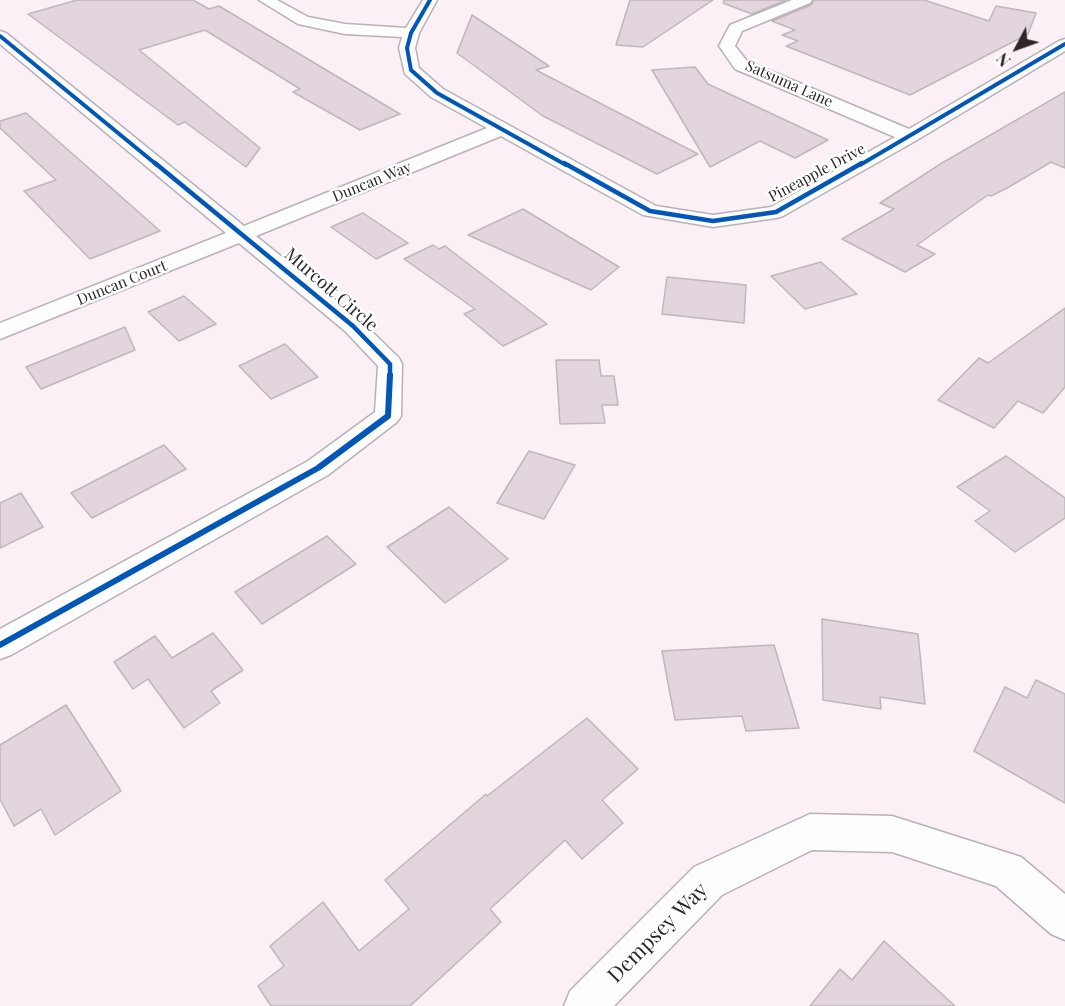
<!DOCTYPE html>
<style>
body{margin:0}
#map{position:relative;width:1065px;height:1006px;overflow:hidden;background:#faf0f6;font-family:"Playfair Display",serif}
canvas{display:block}
.north{position:absolute;left:987px;top:18px;width:60px;height:60px;-webkit-text-stroke:4px #fff;paint-order:stroke;rotate:229deg;font-size:16px;font-weight:700;line-height:24px;text-align:center;color:#2c2529}
.north::after{content:'';display:block;margin:auto;width:21px;height:27px;background:#2c2529;clip-path:polygon(50% 0,100% 100%,50% 72%,0 100%)}
</style>
<div id="map">
<canvas width="1065" height="1006"></canvas>
<div class="north">N</div>
</div>
<script>
const context = document.querySelector('canvas').getContext('2d');
context.lineJoin = 'round';
function paint(path, color) { context.fillStyle = color; context.fill(path, 'evenodd'); }
const shape = rows => new Path2D(rows.map(r => 'M' + r).join(''));
function stroke(path, color, width, dash) { context.strokeStyle = color; context.lineWidth = width; context.lineCap = dash ? 'butt' : 'round'; context.setLineDash(dash || []); context.stroke(path); }
function label(font, color, halo, rows, align = 'center') {
  context.font = font + ' "Playfair Display",serif'; context.lineWidth = 5; context.setLineDash([]); context.textBaseline = 'middle'; context.strokeStyle = halo; context.fillStyle = color; for (const [text, x, y, turn = 0] of rows) {
    context.save(); context.translate(x, y); context.rotate((+turn || 0) * Math.PI / 180); context.textAlign = isNaN(turn) ? turn : align; if (halo) context.strokeText(text, 0, 0); context.fillText(text, 0, 0); context.restore();
  }
}
const building = shape([
 [77,0,193,0,209,9,219,6,400,114,360,130,293,92,300,89,205,30,139,50,260,148,246,167,185,122,178,125,28,14,77,0],
 [630,0,713,0,643,47,616,45,630,0],
 [724,0,786,0,752,14,723,3,724,0],
 [814,0,924,0,989,21,996,6,1036,13,1028,34,910,95,786,46,798,41,782,35,795,30,772,21,811,5,814,0],
 [472,15,549,66,536,70,698,154,657,174,543,116,457,53,472,15],
 [695,67,708,84,828,140,795,158,760,141,710,167,652,70,695,67],
 [1065,92,1065,168,1051,162,1009,187,991,196,988,195,917,245,935,254,905,272,842,239,894,209,880,203,942,163,1065,92],
 [26,113,100,178,160,231,90,259,24,191,56,180,0,128,0,121,26,113],
 [523,209,619,267,591,290,468,235,523,209],
 [363,213,408,243,376,259,331,227,363,213],
 [433,245,439,249,445,246,547,324,503,346,464,314,475,309,404,259,433,245],
 [821,262,857,294,805,309,771,276,821,262],
 [667,277,746,285,744,323,662,314,667,277],
 [184,296,216,324,179,341,148,312,184,296],
 [1065,308,1065,387,1043,413,1018,401,994,428,938,400,979,358,988,363,1065,308],
 [125,327,135,350,41,389,26,367,125,327],
 [285,344,318,377,271,399,239,366,285,344],
 [556,360,599,360,601,376,614,376,618,405,602,405,605,423,560,424,556,360],
 [164,445,186,469,92,518,71,493,164,445],
 [529,451,575,465,544,519,497,503,529,451],
 [1006,456,1065,498,1065,518,1015,552,975,521,990,511,957,487,1006,456],
 [21,493,43,527,0,548,0,503,21,493],
 [449,507,508,559,445,603,387,547,449,507],
 [327,536,356,564,262,624,235,592,327,536],
 [822,619,918,634,925,704,880,697,881,709,823,700,822,619],
 [213,633,243,670,211,691,220,703,184,728,148,679,133,689,114,662,155,636,172,658,213,633],
 [774,645,799,728,746,731,742,716,675,720,662,651,774,645],
 [1036,680,1065,694,1065,803,974,751,1005,687,1027,698,1036,680],
 [66,705,121,791,55,835,41,809,14,826,0,799,0,745,66,705],
 [587,718,638,769,602,800,623,823,582,859,565,840,490,909,501,922,410,1006,271,1006,258,986,284,966,270,946,323,902,359,951,409,909,385,880,486,794,487,796,587,718],
 [884,941,955,1006,810,1006,840,969,852,980,884,941]
]);
paint(building, '#e3d5dd');
stroke(building, '#bfb7bc', 1.5);
const street = shape([
 [259,0,277,0,308,17,345,24,406,28,423,0,437,0,419,33,415,48,419,68,443,89,656,206,713,215,771,207,895,137,735,69,719,46,730,25,792,0,812,0,810,3,742,31,735,46,747,61,909,129,1059,41,1065,39,1065,51,917,140,783,216,776,218,713,227,643,215,501,136,256,236,361,321,399,358,402,364,401,416,397,422,328,475,11,655,0,659,0,629,308,461,375,412,378,366,345,331,239,243,0,339,0,323,226,233,0,44,0,31,6,33,244,226,487,128,431,97,405,74,399,48,402,37,345,34,298,24,259,0],
 [810,814,892,816,1021,857,1065,894,1065,940,1051,934,996,886,892,852,812,850,722,895,614,1006,564,1006,570,991,694,867,810,814]
]);
stroke(street, '#b9b1b6', 3);
paint(street, '#fefdfe');
stroke(shape([
 [430,0,411,33,407,48,411,70,437,93,566,165],
 [0,36,157,165],
 [860,165,1065,44]
]), '#0057b8', 4);
stroke(shape([
 [155,163,353,326,390,364,390,377],
 [564,163,650,211,713,221,776,212,862,163]
]), '#0057b8', 4.5);
stroke(shape([
 [0,645,318,468,388,416,390,375]
]), '#0057b8', 6);
label('15px', '#2c2529', '#fff', [
 ["Satsuma Lane",789,84,24],
 ["Pineapple Drive",817,173,-28],
 ["Duncan Way",372,182,-22],
 ["Duncan Court",122,283,-22]
]);
label('18px', '#2c2529', '#fff', [
 ["Murcott Circle",331,290,41]
]);
label('21px', '#2c2529', '#fff', [
 ["Dempsey Way",658,933,-45]
]);
</script>
